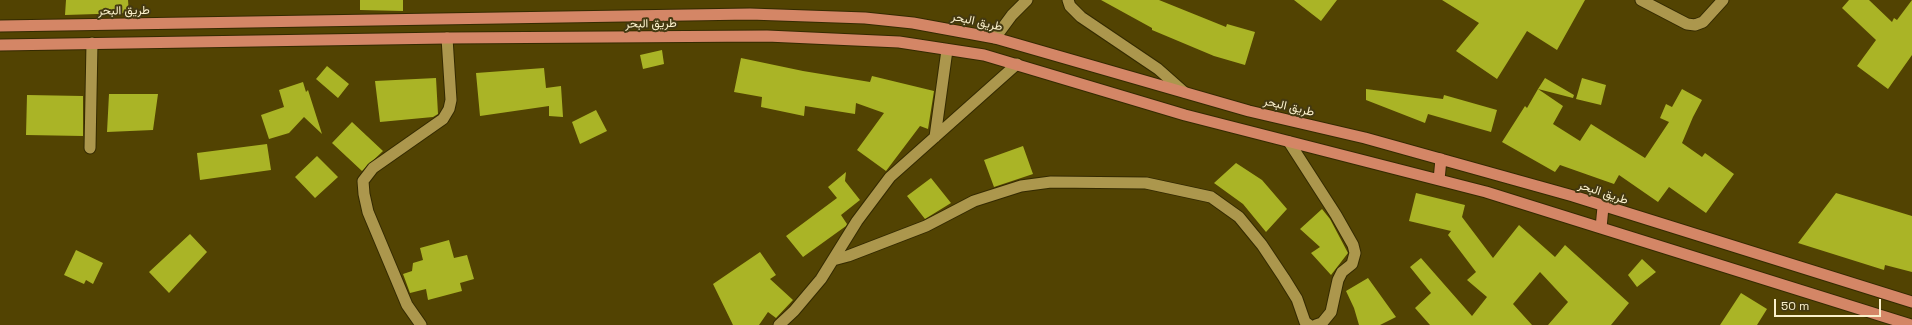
<!DOCTYPE html>
<meta charset="utf-8">
<style>
body{margin:0}
#map{position:relative;width:1912px;height:325px;overflow:hidden;background:#524302;font-family:"Space Grotesk",sans-serif}
canvas{display:block}
.scale{position:absolute;left:1774px;top:299px;width:107px;height:18px;box-sizing:border-box;border:2px solid #faf0cb;border-top:0;padding-left:5px;font-size:12px;line-height:14px;white-space:nowrap;color:#faf0cb;-webkit-text-stroke:3px #443911;paint-order:stroke}
</style>
<div id="map">
<canvas width="1912" height="325"></canvas>
<div class="scale">50 m</div>
</div>
<script>
const context = document.querySelector('canvas').getContext('2d');
context.lineJoin = 'round';
function paint(path, color) { context.fillStyle = color; context.fill(path, 'evenodd'); }
const shape = rows => new Path2D(rows.map(r => 'M' + r).join(''));
function stroke(path, color, width, dash) { context.strokeStyle = color; context.lineWidth = width; context.lineCap = dash ? 'butt' : 'round'; context.setLineDash(dash || []); context.stroke(path); }
function label(font, color, halo, rows, align = 'center') {
  context.font = font + ' "Space Grotesk",Vazirmatn,sans-serif'; context.lineWidth = 4; context.setLineDash([]); context.textBaseline = 'middle'; context.strokeStyle = halo; context.fillStyle = color; for (const [text, x, y, turn = 0] of rows) {
    context.save(); context.translate(x, y); context.rotate((+turn || 0) * Math.PI / 180); context.textAlign = isNaN(turn) ? turn : align; if (halo) context.strokeText(text, 0, 0); context.fillText(text, 0, 0); context.restore();
  }
}
paint(shape([
 [66,0,128,0,129,13,65,15],
 [360,0,403,0,403,11,360,10],
 [1101,0,1159,0,1226,27,1227,24,1255,32,1245,65,1214,56,1152,30,1152,28],
 [1294,0,1337,0,1321,21],
 [1442,0,1585,0,1557,50,1527,31,1497,79,1456,51,1479,23],
 [1849,0,1869,0,1892,22,1894,18,1897,20,1912,0,1912,55,1888,89,1857,66,1876,40,1842,8],
 [662,50,664,64,643,69,640,55],
 [741,58,803,71,870,82,872,76,934,91,928,129,920,126,886,171,857,150,884,113,856,103,855,114,805,106,804,116,761,107,762,97,734,92],
 [327,66,349,84,338,98,316,79],
 [544,68,546,88,561,86,563,117,549,116,549,106,480,116,476,73],
 [436,78,438,114,433,117,380,122,375,81],
 [1545,78,1574,95,1573,98,1538,89],
 [1582,78,1606,85,1601,105,1576,99],
 [303,82,306,92,308,90,322,134,304,117,289,133,269,139,261,115,284,107,279,90],
 [1366,89,1443,99,1444,95,1497,110,1491,132,1428,114,1425,123,1366,100],
 [1538,89,1563,106,1553,124,1580,141,1591,124,1645,158,1669,122,1660,118,1666,104,1672,107,1682,89,1702,100,1693,117,1682,143,1702,157,1705,153,1734,174,1706,213,1669,187,1658,202,1619,175,1614,184,1560,165,1555,172,1502,142,1525,106,1527,108],
 [109,94,158,94,153,130,107,132],
 [27,95,83,96,83,136,26,135],
 [596,110,607,131,580,144,572,122],
 [352,122,383,151,362,171,332,143],
 [267,144,271,170,200,180,197,153],
 [1023,146,1033,174,994,187,984,160],
 [317,156,338,177,315,198,295,177],
 [1236,163,1262,180,1287,209,1266,232,1243,204,1214,183],
 [846,172,845,181,860,200,841,215,847,224,846,226,803,257,786,236,837,198,828,187],
 [931,178,951,203,925,219,907,196],
 [1416,193,1465,205,1462,217,1493,258,1519,225,1555,257,1565,245,1629,303,1611,325,1548,325,1568,302,1540,272,1513,304,1532,325,1430,325,1415,308,1431,293,1410,267,1421,258,1472,316,1487,297,1467,280,1476,272,1448,235,1451,231,1409,221],
 [1836,193,1912,216,1912,272,1885,265,1884,270,1798,243],
 [1322,209,1330,219,1348,253,1331,275,1311,253,1320,247,1300,229],
 [190,234,207,252,169,293,149,272],
 [449,240,454,258,467,255,474,279,460,283,462,291,428,300,426,289,410,293,403,274,412,271,413,263,423,260,420,248],
 [76,250,103,263,93,284,86,280,84,284,64,275],
 [760,252,776,275,770,279,793,300,776,318,768,312,759,325,733,325,713,284],
 [1642,259,1656,272,1637,287,1628,275],
 [1368,278,1396,317,1380,325,1359,325,1354,308,1346,291],
 [1741,293,1767,309,1757,325,1720,325]
]), '#aab426');
const minor = shape([
 [1068,0,1070,6,1081,17,1158,69,1184,92],
 [1641,0,1687,24,1695,25,1703,22,1723,0],
 [995,38,1012,15,1027,0],
 [935,137,947,50],
 [1289,142,1336,215,1353,245,1355,253,1352,264,1342,272,1338,280,1331,312,1322,323,1316,325],
 [90,148,92,43],
 [833,260,848,256,926,226,974,201,1021,186,1051,182,1146,183,1211,197,1239,217,1262,245,1284,278,1297,299,1305,322,1309,325],
 [421,325,407,305,368,212,364,194,363,181,373,168,443,119,449,109,451,100,447,38],
 [779,325,794,311,821,279,857,221,890,177,1017,64]
]);
const trunk = shape([
 [0,26,750,14,865,18,913,23,995,38,1249,111,1365,138,1573,196,1912,302],
 [0,45,447,38,767,36,899,42,984,55,1185,115,1486,192,1911,325],
 [1439,180,1441,159],
 [1601,228,1603,207]
]);
stroke(minor, '#342a00', 13);
stroke(trunk, '#342a00', 13);
stroke(minor, '#ac974d', 11);
stroke(trunk, '#d48666', 11);
label('12px', '#faf0cb', '#443911', [
 ["طريق البحر",124,11,-1],
 ["طريق البحر",977,22,12],
 ["طريق البحر",651,24,-1],
 ["طريق البحر",1289,107,13],
 ["طريق البحر",1603,193,18]
]);
</script>
